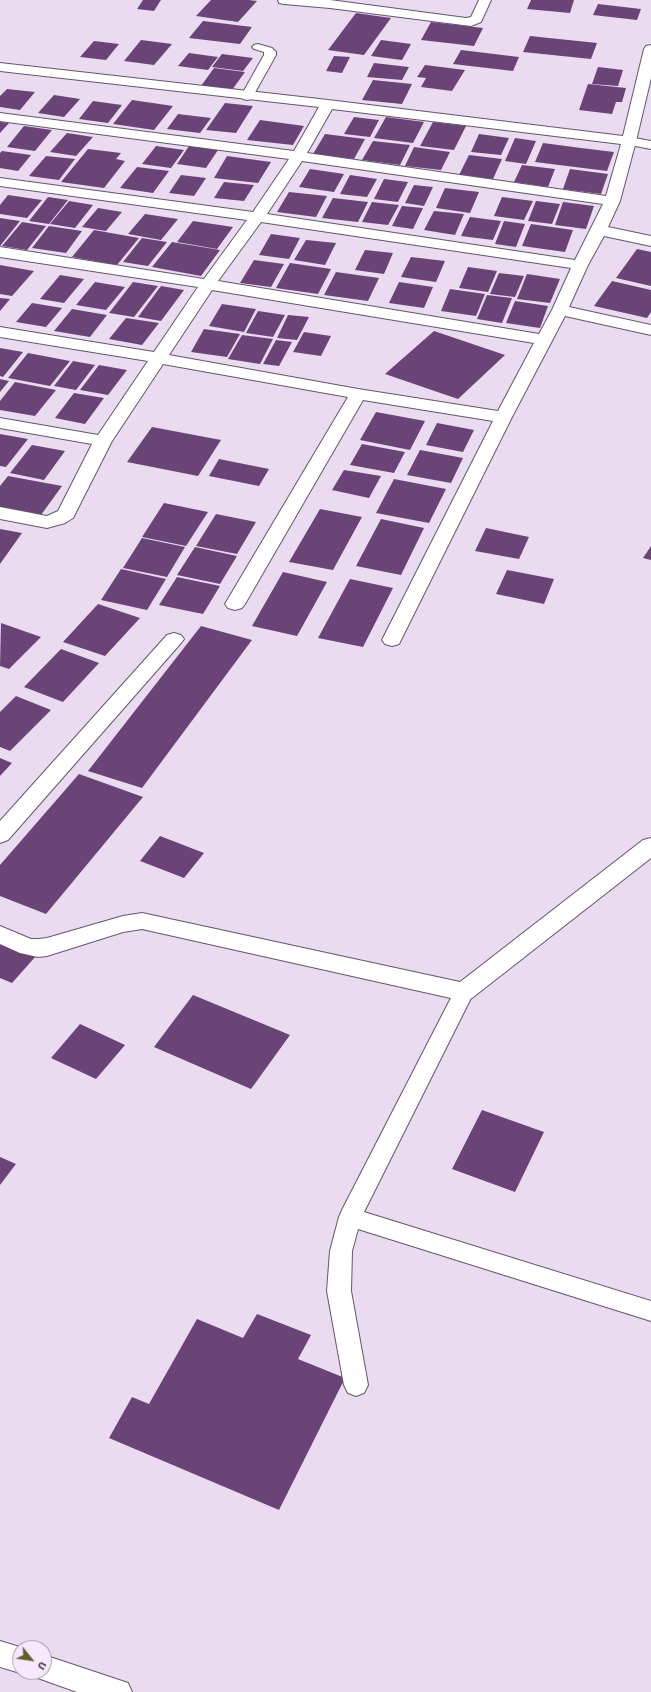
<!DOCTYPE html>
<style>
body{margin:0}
#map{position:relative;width:651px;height:1692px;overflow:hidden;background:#ebdbf1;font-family:"Alegreya Sans",sans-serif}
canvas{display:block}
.north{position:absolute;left:12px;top:1640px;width:40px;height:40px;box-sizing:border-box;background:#f8e8fe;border:1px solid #a296a6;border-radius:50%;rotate:120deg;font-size:11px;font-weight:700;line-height:16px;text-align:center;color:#201a22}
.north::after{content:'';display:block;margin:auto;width:14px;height:18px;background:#605f2b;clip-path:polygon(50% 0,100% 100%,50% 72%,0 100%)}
</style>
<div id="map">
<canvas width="651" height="1692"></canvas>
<div class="north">U</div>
</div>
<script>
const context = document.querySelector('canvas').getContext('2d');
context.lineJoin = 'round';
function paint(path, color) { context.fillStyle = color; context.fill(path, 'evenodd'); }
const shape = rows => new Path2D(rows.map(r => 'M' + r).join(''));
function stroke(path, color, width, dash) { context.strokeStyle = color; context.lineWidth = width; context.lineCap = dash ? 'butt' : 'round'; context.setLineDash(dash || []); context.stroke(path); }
paint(shape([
 [143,0,161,0,154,11,137,9],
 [211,0,249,0,257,1,238,22,196,16],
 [531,0,574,0,570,13,527,9],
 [598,4,641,9,637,20,593,15],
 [356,13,391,18,364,55,328,50],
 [203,21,252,27,240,44,189,38],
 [431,22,483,28,474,46,421,40],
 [530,36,597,43,591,59,523,52],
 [141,40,172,44,154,65,124,61],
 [381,40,411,44,402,60,371,56],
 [94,41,119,44,106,60,80,57],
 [461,50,519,57,513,71,453,64],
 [189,53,218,57,208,70,178,66],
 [222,54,253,58,243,71,212,67],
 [334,56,350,57,342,73,326,71],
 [374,63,409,67,402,80,367,77],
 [425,65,465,70,452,91,421,87,426,78,417,77],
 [598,67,623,70,618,86,592,84],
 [214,68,245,72,232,90,201,86],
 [373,80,412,84,402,104,362,100],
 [588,84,626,88,622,102,616,102,612,114,579,110],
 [7,89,35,92,20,110,0,107,0,96],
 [54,95,80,99,64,117,38,113],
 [132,100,173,106,154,130,113,124],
 [93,101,122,105,108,123,79,119],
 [225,103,253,106,236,133,206,130],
 [178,114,211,118,200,133,167,129],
 [354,117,379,120,370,137,344,134],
 [386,117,424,122,413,143,374,138],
 [260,120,304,126,293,145,247,140],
 [0,122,9,123,0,133],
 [433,122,466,126,454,150,420,146],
 [24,126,52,130,35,151,7,147],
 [67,133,93,137,76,156,50,152],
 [325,134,365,139,354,159,313,154],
 [479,134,509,138,501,155,471,152],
 [515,138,536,141,526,164,505,161],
 [373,141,410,145,400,165,362,160],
 [191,143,220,147,206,168,177,164],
 [543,143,581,148,614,152,607,171,535,162],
 [156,146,184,150,171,168,142,164],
 [414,147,450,152,441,170,405,166],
 [88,149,121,153,116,159,125,161,104,188,61,182],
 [2,151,31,155,18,171,0,168,0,153],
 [469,155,502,159,493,179,459,175],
 [46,156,75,159,59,180,29,176],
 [227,156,271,162,258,183,214,178],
 [522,165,555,169,548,187,514,182],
 [137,167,169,171,153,193,120,188],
 [310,169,344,174,334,192,299,187],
 [570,169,608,174,601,194,563,189],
 [181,175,206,178,194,196,169,193],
 [350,175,377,179,367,197,340,194],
 [384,179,408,182,398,202,374,199],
 [224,182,254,185,244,201,214,198],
 [414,185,433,187,424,206,405,203],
 [445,188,479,192,470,213,436,208],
 [289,192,327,196,316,217,277,212],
 [8,195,42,200,27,218,0,214,0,205],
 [48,197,68,200,49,224,29,221],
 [502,197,533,201,524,220,494,216],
 [333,198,368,202,358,222,322,218],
 [69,201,93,205,75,228,50,224],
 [536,201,560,204,552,224,528,221],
 [372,202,399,205,388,225,362,222],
 [563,202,594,206,586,229,555,225],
 [402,206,423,208,413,229,392,226],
 [98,208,122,212,106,231,82,227],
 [434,211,464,214,455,235,424,230],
 [145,214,178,219,161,240,128,234],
 [470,217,501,221,493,240,461,236],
 [0,218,20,221,0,246],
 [193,221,233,227,217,249,177,242],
 [504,221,525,224,516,247,495,244],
 [22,222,46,226,27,250,2,246],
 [531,224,573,230,565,252,522,246],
 [49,226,82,231,66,253,32,248],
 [94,230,139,238,117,265,72,257],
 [271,234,300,238,289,259,259,255],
 [142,238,167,242,148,266,123,262],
 [306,240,336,243,325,265,294,260],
 [172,242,220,250,201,276,152,267],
 [637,249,651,252,651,286,616,278],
 [365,250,393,253,384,274,355,270],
 [411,257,445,261,436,282,401,277],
 [254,260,284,264,271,287,240,283],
 [290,263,331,269,318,294,276,288],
 [0,265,34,271,12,296,0,294],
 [468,267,497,271,488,292,459,288],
 [336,272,379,278,368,301,324,295],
 [499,273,524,276,515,297,490,294],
 [527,274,560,279,550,303,517,299],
 [60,275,84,279,64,303,40,299],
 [612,281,651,290,651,312,647,318,594,306],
 [95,282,125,287,106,310,76,305],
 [133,282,158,286,134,317,109,313],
 [399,282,433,287,424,308,389,303],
 [161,286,184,290,161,321,138,317],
 [450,289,485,294,476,316,441,311],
 [487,295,512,298,502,323,477,319],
 [0,298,10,299,0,311],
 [515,301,548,306,540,328,506,323],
 [32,303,62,308,46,327,16,322],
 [222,304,256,309,244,332,209,326],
 [72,309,107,315,90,337,54,331],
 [258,311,285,315,273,337,246,333],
 [288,315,309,317,297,340,277,338],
 [126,318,159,323,142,345,109,339],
 [204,329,240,334,227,357,191,352],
 [434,331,505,355,458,399,385,374],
 [304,332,331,336,321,356,293,352],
 [242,335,273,339,260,364,228,359],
 [276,340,292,342,279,366,263,364],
 [0,348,23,352,3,377,0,376],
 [28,353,70,361,50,386,8,378],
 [73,361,95,365,76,390,54,386],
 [99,365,127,370,108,395,80,390],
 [0,379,9,381,0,392],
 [15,382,56,390,35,416,0,410,0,401],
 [74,393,104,398,85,424,55,418],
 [376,412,425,421,410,450,360,440],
 [437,423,474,430,463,452,426,445],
 [152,427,221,440,198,476,127,462],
 [0,434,28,439,6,467,0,466],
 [362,444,405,452,394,473,350,465],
 [32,445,65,451,44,480,10,473],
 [420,450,463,458,451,483,407,475],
 [219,459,269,469,259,486,209,476],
 [344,470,381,476,369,498,332,490],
 [8,476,62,486,41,515,0,507,0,486],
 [394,479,446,489,429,523,376,513],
 [164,503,208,512,186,546,142,537],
 [320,509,362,517,333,570,289,562],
 [216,514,256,522,237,554,196,546],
 [381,519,424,528,401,575,356,566],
 [486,528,529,537,519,559,475,551],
 [0,529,22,533,0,564],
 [142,538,185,547,167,577,123,568],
 [651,546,651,560,643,558],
 [195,547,237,556,220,584,177,575],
 [121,569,166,579,147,610,101,600],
 [507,570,554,579,544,604,496,594],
 [283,572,327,582,297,636,252,626],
 [177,577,220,586,203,614,159,605],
 [350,579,393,588,363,647,318,638],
 [98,604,140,618,105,656,63,642],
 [1,623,41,637,9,669,0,666],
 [201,626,252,640,142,788,88,771],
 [61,649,99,663,63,702,24,687],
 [16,696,51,710,10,751,0,747,0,712],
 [0,758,12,763,0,776],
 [79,774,143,797,46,914,0,896,0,865],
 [160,836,204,853,184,878,140,861],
 [0,940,36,956,12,983,0,978],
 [193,995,290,1035,251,1089,154,1047],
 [80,1024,125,1045,96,1079,51,1058],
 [482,1110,544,1132,515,1192,452,1169],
 [0,1157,16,1164,0,1185],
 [257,1314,311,1335,298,1359,345,1378,279,1510,109,1438,132,1397,149,1404,197,1319,243,1338]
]), '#6a4377');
const lane = shape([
 [258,44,272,48,276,52,276,55,253,96,251,99,247,100,243,99,241,96,264,55,264,52,254,49,252,47,254,45,258,44],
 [629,137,651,141,651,149,625,144,623,141,625,138,629,137],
 [464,984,471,987,474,992,364,1212,651,1301,651,1321,358,1229,352,1251,351,1291,368,1385,364,1393,356,1396,348,1393,344,1385,327,1291,330,1251,339,1217,342,1210,454,992,457,987,464,984],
 [0,1641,23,1648,20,1648,20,1672,23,1672,20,1673,0,1667,0,1641],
 [44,1655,128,1683,132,1692,77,1692,35,1677,32,1672,44,1672,44,1655]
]);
const street = shape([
 [278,0,330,0,466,18,471,17,479,0,491,0,481,22,471,26,330,8,284,4,279,3,278,0],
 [651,45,651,78,636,141,620,201,608,227,651,236,651,246,604,236,588,265,569,307,651,325,651,335,565,316,512,417,399,644,392,646,385,644,382,640,493,421,363,400,245,604,242,608,235,610,228,608,225,604,348,397,163,364,112,441,73,518,65,523,47,528,0,519,0,507,47,516,58,511,92,444,0,428,0,418,98,435,148,361,0,337,0,327,154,352,198,287,0,257,0,247,204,279,247,220,0,186,0,178,253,212,289,159,0,121,0,113,294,151,319,107,0,71,0,63,328,100,623,136,644,49,646,46,651,45],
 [332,109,621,144,606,196,307,153,332,109],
 [302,161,603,204,575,260,267,214,302,161],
 [261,222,571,268,552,310,539,334,218,281,261,222],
 [212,290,534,343,498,411,358,389,169,355,212,290],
 [174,633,181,635,184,639,181,643,8,840,0,843,0,821,167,635,174,633],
 [651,838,651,858,472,998,464,1001,142,929,123,932,47,956,38,957,20,953,0,944,0,926,31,939,38,939,47,938,123,916,142,913,460,982,643,840,651,838]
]);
stroke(lane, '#645669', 2);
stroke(street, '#645669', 2);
paint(lane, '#fff');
paint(street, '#fff');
</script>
